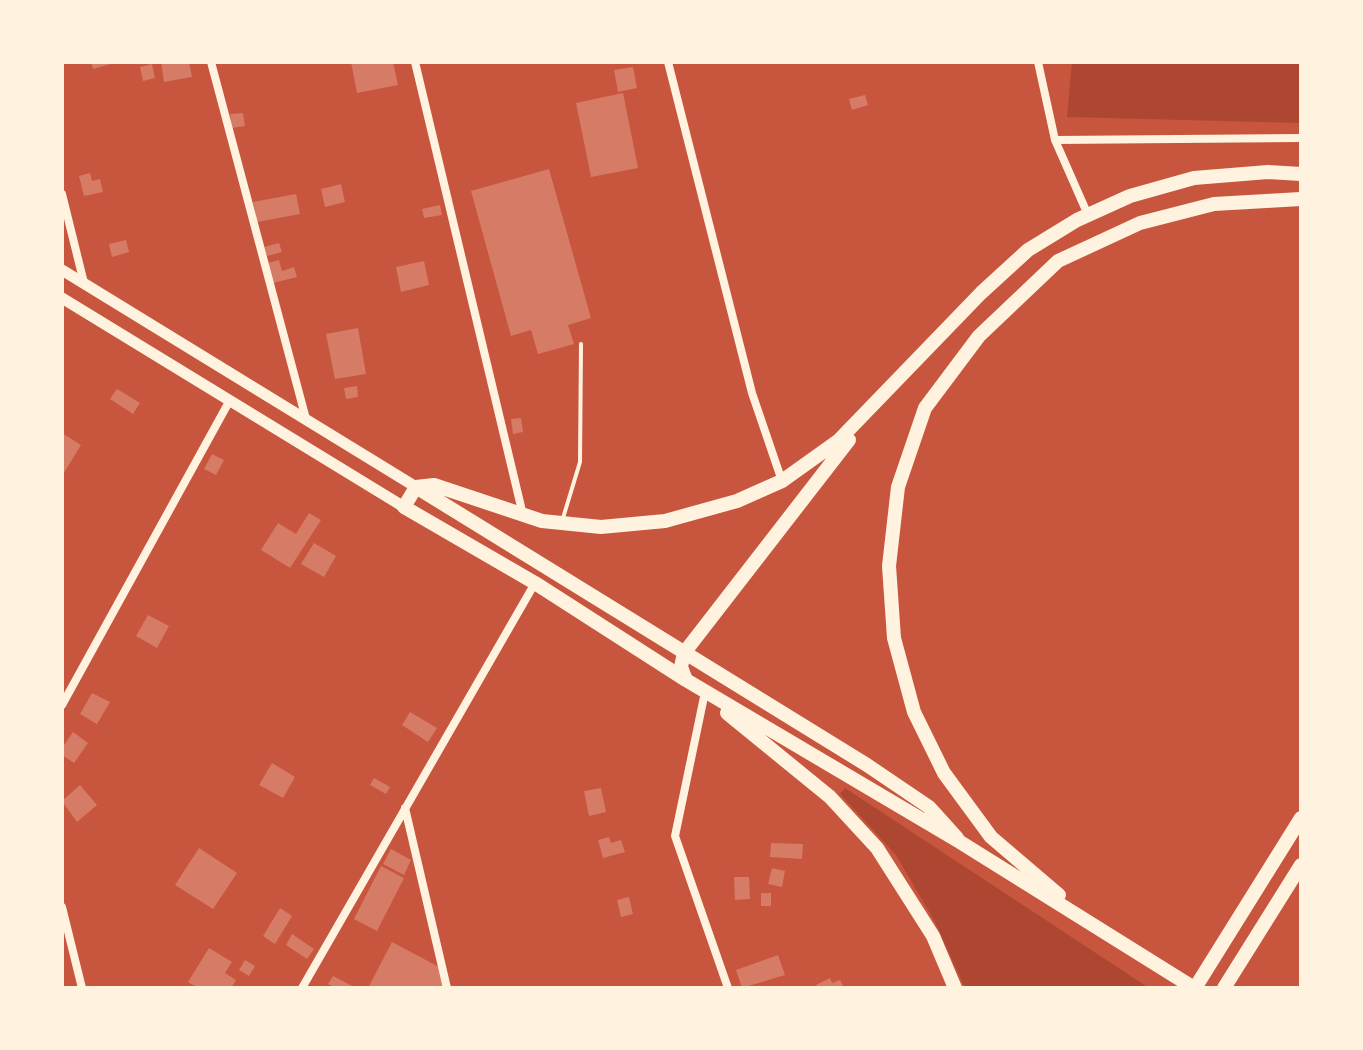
<!DOCTYPE html>
<style>
body{margin:0}
#map{position:relative;width:1363px;height:1050px;overflow:hidden;background:#c8553d;font-family:Quicksand,sans-serif}
canvas{display:block}
.frame{position:absolute;inset:0;border:64px solid #fff3e0;pointer-events:none}
</style>
<div id="map">
<canvas width="1363" height="1050"></canvas>
<div class="frame"></div>
</div>
<script>
const context = document.querySelector('canvas').getContext('2d');
context.lineJoin = 'round';
function paint(path, color) { context.fillStyle = color; context.fill(path, 'evenodd'); }
const shape = rows => new Path2D(rows.map(r => 'M' + r).join(''));
function stroke(path, color, width, dash) { context.strokeStyle = color; context.lineWidth = width; context.lineCap = dash ? 'butt' : 'round'; context.setLineDash(dash || []); context.stroke(path); }
paint(shape([
 [1072,62,1301,62,1301,123,1067,117],
 [845,788,1149,988,965,988,935,922,896,855,840,794]
]), '#ae4732');
paint(shape([
 [91,62,114,62,114,63,93,69],
 [161,62,189,62,192,77,164,82],
 [351,62,393,62,398,85,357,93],
 [152,64,155,78,143,81,140,67],
 [633,67,637,88,618,92,614,70],
 [623,93,638,168,591,177,576,103],
 [865,95,868,105,852,110,849,99],
 [243,113,245,126,232,128,230,114],
 [549,169,591,318,568,325,574,344,538,354,531,330,511,336,471,191],
 [90,173,92,181,100,179,103,192,84,196,79,176],
 [341,184,345,202,325,207,321,189],
 [296,194,300,214,257,222,253,202],
 [440,205,442,215,424,218,422,209],
 [126,240,129,252,112,257,109,244],
 [279,243,282,252,267,256,264,247],
 [279,260,282,271,294,267,297,277,273,283,268,263],
 [424,261,429,285,401,292,396,267],
 [358,328,366,374,335,379,326,334],
 [357,386,358,397,346,399,344,388],
 [117,389,140,403,133,414,110,399],
 [521,418,523,432,513,434,511,419],
 [62,433,81,445,62,476],
 [212,454,224,460,216,475,204,469],
 [309,513,321,520,290,568,261,550,278,523,296,534],
 [314,543,336,556,324,577,301,564],
 [148,615,169,626,157,648,136,636],
 [92,693,110,702,97,724,80,714],
 [410,712,437,728,428,742,402,725],
 [73,732,88,743,74,763,62,755,62,748],
 [272,763,295,777,283,798,259,785],
 [374,778,390,787,386,794,370,785],
 [80,785,97,805,77,822,62,801],
 [601,788,606,812,589,816,584,791],
 [609,837,611,843,621,840,625,852,603,858,598,840],
 [771,843,803,844,802,859,770,857],
 [199,848,237,873,213,909,175,885],
 [391,849,411,860,404,875,383,864],
 [381,866,404,878,377,931,354,919],
 [772,868,785,871,782,887,768,884],
 [734,877,749,877,750,899,735,900],
 [761,893,771,893,771,906,761,906],
 [629,897,633,914,621,917,617,900],
 [280,908,292,916,275,944,263,936],
 [292,934,314,949,307,959,286,945],
 [392,942,439,967,443,988,368,988],
 [209,948,232,962,225,973,236,980,231,988,198,988,188,982],
 [778,955,785,975,742,988,736,970],
 [245,960,255,966,249,976,239,970],
 [333,976,356,988,335,988,328,984],
 [830,978,832,983,840,980,844,988,818,988,816,985]
]), '#d67c66');
stroke(shape([
 [563,518,580,462,581,344]
]), '#fff3e0', 4);
stroke(shape([
 [211,62,306,419],
 [415,62,523,515],
 [668,62,752,393,782,481],
 [1038,62,1055,140,1088,215],
 [1055,140,1301,138],
 [62,194,84,283],
 [705,692,675,836,728,988],
 [62,705,230,400],
 [405,808,447,988],
 [62,907,82,988],
 [302,988,535,583]
]), '#fff3e0', 8);
stroke(shape([
 [62,270,416,487],
 [62,298,404,507]
]), '#fff3e0', 11);
stroke(shape([
 [416,487,867,765,929,807,957,838],
 [686,680,681,667,684,653,849,440],
 [727,713,830,797,877,848,933,936,955,988],
 [1059,895,991,837,944,773,914,712,894,638,889,566,898,487,925,408,979,336,1058,261,1140,223,1214,204,1301,199],
 [1194,988,960,842,686,680,535,583,404,507,416,487,434,485,542,521,601,527,665,521,737,501,782,481,838,441,981,293,1028,250,1077,220,1130,196,1194,178,1268,172,1301,174],
 [1195,988,1301,818],
 [1224,988,1301,865]
]), '#fff3e0', 14);
</script>
